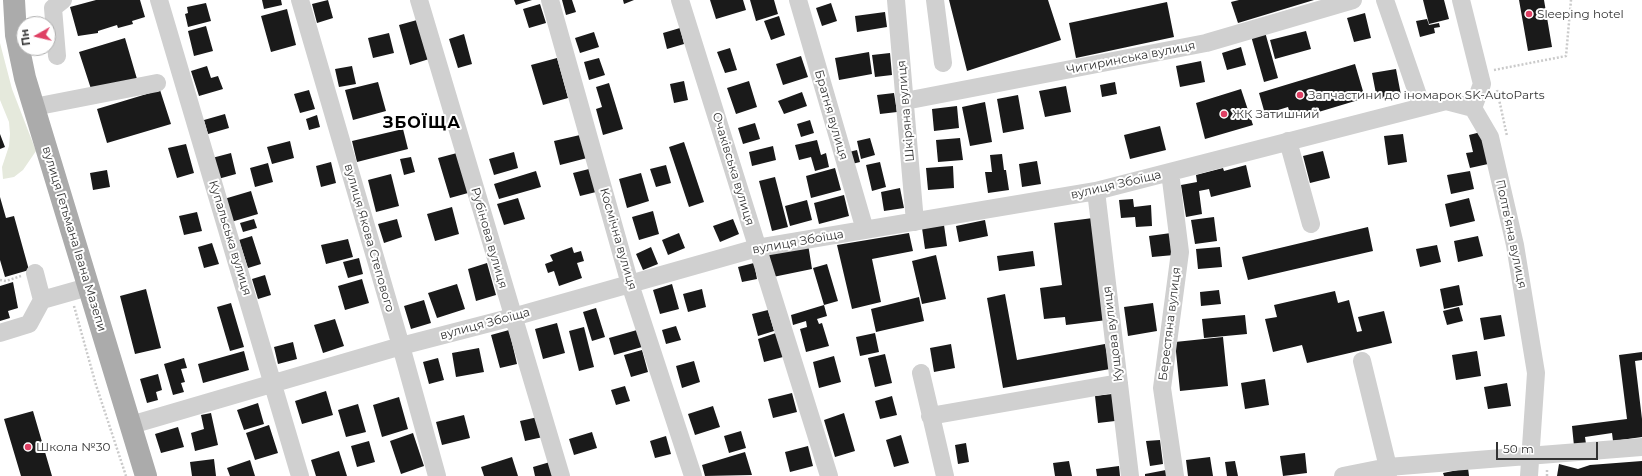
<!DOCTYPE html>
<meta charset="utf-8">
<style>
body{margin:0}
#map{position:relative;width:1642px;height:476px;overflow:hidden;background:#fff;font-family:Montserrat,sans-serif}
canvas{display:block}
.north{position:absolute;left:16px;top:16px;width:40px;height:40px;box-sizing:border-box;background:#fff;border:1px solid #adadad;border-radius:50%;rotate:262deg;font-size:11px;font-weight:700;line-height:16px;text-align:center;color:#333}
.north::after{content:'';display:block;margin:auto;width:14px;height:18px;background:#df4064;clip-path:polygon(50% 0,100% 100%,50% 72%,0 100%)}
.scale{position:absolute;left:1496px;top:442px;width:102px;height:18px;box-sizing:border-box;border:2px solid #333;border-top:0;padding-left:5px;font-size:12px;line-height:14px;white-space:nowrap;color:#333;-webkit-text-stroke:3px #fff;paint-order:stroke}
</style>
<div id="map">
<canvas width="1642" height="476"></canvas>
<div class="north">Пн</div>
<div class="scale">50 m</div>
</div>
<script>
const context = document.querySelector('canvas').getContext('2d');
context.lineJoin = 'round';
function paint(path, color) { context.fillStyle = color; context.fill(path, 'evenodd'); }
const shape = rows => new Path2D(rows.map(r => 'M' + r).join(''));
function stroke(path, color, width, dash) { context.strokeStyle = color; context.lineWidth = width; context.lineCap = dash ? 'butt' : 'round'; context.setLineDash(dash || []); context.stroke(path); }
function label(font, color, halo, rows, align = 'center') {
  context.font = font + ' Montserrat,sans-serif'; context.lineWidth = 4; context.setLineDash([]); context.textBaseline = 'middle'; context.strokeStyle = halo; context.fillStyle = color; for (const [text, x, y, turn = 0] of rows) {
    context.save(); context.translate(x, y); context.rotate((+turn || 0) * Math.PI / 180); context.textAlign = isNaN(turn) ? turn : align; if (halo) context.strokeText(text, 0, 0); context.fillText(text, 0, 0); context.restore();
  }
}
paint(shape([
 [0,43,12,89,36,151,23,170,14,177,3,179,2,167,9,146,10,134,9,122,0,100]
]), '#e5e9dc');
paint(shape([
 [96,0,140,0,145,17,132,21,133,24,118,28,117,25,98,31,98,33,78,36,70,7],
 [262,0,281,0,282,5,264,9],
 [328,0,333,18,317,23,312,4],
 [514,0,532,0,516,5],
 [562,0,572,0,576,12,566,15],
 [623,0,634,0,624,4],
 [710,0,743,0,746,10,716,19],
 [750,0,774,0,778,14,756,21],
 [949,0,1048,0,1061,40,967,71],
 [1239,0,1314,0,1238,23,1231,2],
 [1423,0,1444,0,1449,19,1429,24],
 [1519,0,1544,0,1552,47,1528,51],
 [1167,2,1174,37,1076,58,1069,23],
 [206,3,211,21,188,27,185,14,188,13,187,7],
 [831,3,837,21,822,26,816,8],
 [540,4,546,23,529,28,523,9],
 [287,9,296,45,271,52,261,16],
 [885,12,887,27,857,32,855,16],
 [1365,13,1371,38,1354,42,1347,18],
 [779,16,785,35,771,40,764,21],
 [1427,19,1429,25,1439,23,1440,27,1434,28,1435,33,1420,37,1416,21],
 [417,20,429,59,410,65,399,25],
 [206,26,213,51,194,56,188,31],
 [680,28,684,44,667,49,663,33],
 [1306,31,1311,49,1275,59,1270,40],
 [594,32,599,47,580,53,575,38],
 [1265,32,1278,78,1264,82,1251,36],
 [389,33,394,53,373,58,368,38],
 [464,34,472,64,458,68,449,39],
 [125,38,137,79,92,92,79,52],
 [1241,47,1246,65,1227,70,1222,53],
 [730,48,737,70,725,73,717,52],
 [869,52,872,74,839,80,835,58],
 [890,53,892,75,875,77,872,55],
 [801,56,808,77,783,85,776,64],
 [557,58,568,98,543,105,531,65],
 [599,58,605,75,589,80,584,62],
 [1201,61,1205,82,1180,87,1176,66],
 [1355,64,1365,98,1292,120,1288,107,1265,114,1259,93],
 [207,66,211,78,218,76,223,89,199,96,191,71],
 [352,66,356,84,339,87,335,69],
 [1396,69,1401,95,1377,99,1372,73],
 [684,81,688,100,674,103,670,84],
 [749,81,757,107,736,114,727,88],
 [378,82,386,111,353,120,345,90],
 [1115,82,1117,94,1102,97,1100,85],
 [609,83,623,129,603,135,596,109,602,107,596,87],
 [1066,86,1071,112,1045,117,1039,91],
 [1241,89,1253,125,1205,139,1196,103],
 [160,90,171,124,107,143,97,109],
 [309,90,315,109,300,113,294,94],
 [802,92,807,106,784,114,778,101],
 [894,93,897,112,880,114,877,95],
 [1018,95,1024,129,1003,133,997,99],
 [985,102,992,142,970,146,962,107],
 [957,106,959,128,934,131,932,109],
 [225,114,229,128,208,134,204,120],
 [317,115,320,127,309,130,306,119],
 [810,120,814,133,801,137,797,124],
 [755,123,760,139,743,144,738,128],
 [1160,126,1166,150,1130,159,1124,135],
 [403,129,408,149,357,162,352,141],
 [1481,132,1488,164,1470,168,1466,153,1473,152,1469,135],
 [0,134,5,147,0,149],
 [1403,134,1407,162,1388,165,1384,136],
 [580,135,587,158,560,165,554,141],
 [870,138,875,155,861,159,857,141],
 [960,138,963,160,938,162,936,140],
 [817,140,821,155,826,153,829,167,815,171,811,157,799,160,795,145],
 [290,141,294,158,272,164,267,147],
 [684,142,704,202,689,207,669,147],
 [186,144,194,173,177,178,168,148],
 [773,146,776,160,752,166,749,152],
 [857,150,860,162,852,164,849,152],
 [1323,151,1330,178,1310,183,1303,156],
 [514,152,518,168,494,175,489,159],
 [231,153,236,174,218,179,212,158],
 [457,153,468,193,450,198,438,158],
 [1002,154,1004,170,1006,170,1009,190,988,193,985,172,992,172,990,155],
 [411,157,415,172,404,175,400,159],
 [1037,161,1041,184,1022,187,1019,164],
 [331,162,336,183,321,187,316,166],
 [880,162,886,187,872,191,866,165],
 [268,163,273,182,255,187,250,168],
 [666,165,671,183,656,187,650,169],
 [1246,165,1251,187,1211,197,1209,189,1199,191,1202,214,1186,217,1181,185,1197,182,1196,175,1223,168,1224,171],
 [953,166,954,188,928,190,926,168],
 [835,168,841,190,811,198,806,176],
 [589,169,596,192,580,196,573,173],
 [107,170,110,187,93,190,90,173],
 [536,171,541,187,499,199,494,184],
 [1470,171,1474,189,1451,194,1447,175],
 [641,173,649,201,627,208,619,179],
 [391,174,399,206,376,212,368,180],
 [775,177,788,227,772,231,759,181],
 [900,188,904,208,884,211,881,192],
 [251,191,258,214,231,222,224,199],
 [844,195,849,216,819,224,814,203],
 [0,197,6,218,14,216,29,270,5,277,0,260],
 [518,198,525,219,504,225,497,204],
 [1469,198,1475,221,1450,227,1445,204],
 [1133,199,1134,207,1151,205,1152,226,1136,227,1135,217,1121,218,1119,200],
 [807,200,812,220,790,226,785,206],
 [452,207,459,234,435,241,427,214],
 [653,211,659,234,639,240,632,217],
 [197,212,202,231,184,235,179,216],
 [1214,217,1217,241,1195,244,1191,220],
 [1093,218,1107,320,1066,325,1065,317,1044,319,1040,288,1062,285,1054,223],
 [254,219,257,228,243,232,240,223],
 [397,219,402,237,384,243,378,224],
 [733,219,739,234,720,242,713,226],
 [985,220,988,236,959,242,956,226],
 [944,225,947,246,925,249,922,228],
 [1368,227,1373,251,1248,280,1242,257],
 [679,233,685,248,668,255,662,240],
 [909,233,913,251,872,259,881,302,852,309,837,245],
 [1171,233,1174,255,1152,257,1149,236],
 [252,236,261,264,248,268,239,240],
 [1478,236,1483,256,1458,262,1454,241],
 [348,239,353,257,326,264,321,245],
 [212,243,219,264,204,268,198,247],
 [808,244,812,269,773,277,768,253],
 [1437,245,1441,262,1420,267,1416,249],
 [572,247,574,253,581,251,584,261,577,263,582,278,559,286,554,271,548,273,545,264,553,261,550,255],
 [651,247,658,264,643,270,636,254],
 [1220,247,1222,267,1198,269,1196,249],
 [1033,251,1035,266,999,271,997,256],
 [936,255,946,299,922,304,912,261],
 [359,258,363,274,348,278,343,262],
 [487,263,496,295,476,301,468,269],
 [754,263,757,279,742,282,738,267],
 [827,264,838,301,824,305,813,268],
 [265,275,271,295,258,299,252,279],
 [362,279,369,303,345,310,338,286],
 [13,282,18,308,8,311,10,318,0,321,0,286],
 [457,284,465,309,437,318,428,293],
 [672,284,679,309,660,314,653,290],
 [1459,285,1463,305,1444,309,1440,289],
 [146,289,161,348,135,354,120,296],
 [702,289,706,307,688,312,683,294],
 [1219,290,1221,304,1201,306,1200,292],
 [1335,291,1338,303,1349,300,1357,332,1362,331,1358,317,1384,311,1392,343,1307,363,1302,345,1273,352,1265,319,1277,317,1274,305],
 [1005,294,1017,360,1105,344,1110,369,1003,388,987,298],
 [919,297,924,321,876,332,871,309],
 [424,300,431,323,411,329,404,306],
 [231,303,244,347,230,351,217,307],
 [1153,303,1157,331,1128,336,1124,307],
 [824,305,827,316,817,319,819,324,822,323,829,346,806,352,800,329,807,327,806,321,793,325,791,315],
 [1459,307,1463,321,1447,325,1443,311],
 [596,308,605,337,592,341,583,312],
 [768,310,774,331,758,336,752,314],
 [1245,315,1247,334,1204,338,1202,319],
 [1501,315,1505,336,1484,340,1480,318],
 [335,319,344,346,323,353,314,325],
 [557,323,565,353,543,359,535,329],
 [676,326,681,340,666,344,662,330],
 [584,327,594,367,579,371,569,331],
 [509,330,517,364,500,368,491,335],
 [637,330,642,347,614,355,609,338],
 [776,333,783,357,764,362,758,339],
 [875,333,879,352,860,356,856,337],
 [1223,337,1228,386,1180,391,1175,342],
 [293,342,297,359,278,364,274,347],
 [951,344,955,368,934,372,930,348],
 [479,348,484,372,456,377,452,353],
 [642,350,648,372,631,377,624,355],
 [244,351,249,370,203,383,198,364],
 [1477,351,1481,376,1456,380,1452,355],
 [1642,352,1642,360,1635,361,1642,419,1642,437,1613,441,1612,433,1585,437,1586,444,1574,446,1572,426,1627,419,1619,355],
 [885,354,892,383,875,387,868,358],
 [834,356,841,382,819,388,813,362],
 [184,358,187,368,181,369,185,382,181,383,184,392,173,395,164,364],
 [438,358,444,380,429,384,423,362],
 [694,361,700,382,682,388,676,366],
 [158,374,162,390,156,392,158,400,147,403,140,379],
 [1265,379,1269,405,1245,409,1241,383],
 [1507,383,1511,406,1488,409,1484,387],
 [625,386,630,401,616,405,611,390],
 [326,391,333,415,302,424,295,401],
 [792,393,797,412,773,418,768,399],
 [1112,394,1115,421,1098,423,1095,396],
 [892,396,897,415,880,419,875,401],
 [399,397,408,429,382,437,373,405],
 [258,403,264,424,244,430,237,410],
 [358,404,366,432,346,437,338,410],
 [713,406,720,427,695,435,688,414],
 [33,411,52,476,21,476,4,419],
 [211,413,218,445,195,451,191,433,204,429,201,415],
 [844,413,855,451,835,457,824,420],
 [464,415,470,438,442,445,436,422],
 [538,417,543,437,525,441,520,421],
 [269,425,278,453,255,460,246,433],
 [178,427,184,447,161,453,155,434],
 [741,431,746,448,729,453,724,436],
 [592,432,597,448,574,455,569,439],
 [413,433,424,466,401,474,390,441],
 [901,435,909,463,894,467,886,440],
 [666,436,671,454,655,458,650,441],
 [1160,440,1163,464,1150,466,1146,441],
 [369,441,375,462,357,467,351,446],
 [966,443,969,462,958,464,955,445],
 [808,446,813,466,790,472,785,452],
 [339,451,347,476,316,476,311,460],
 [745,452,752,475,705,476,702,465],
 [1305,453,1307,473,1283,476,1280,456],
 [512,457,518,476,484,476,481,467],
 [1210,457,1213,476,1188,476,1186,460],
 [214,459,216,476,192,476,190,462],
 [250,460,255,476,230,476,227,468],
 [1069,461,1072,476,1055,476,1053,463],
 [1235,461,1238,476,1227,476,1225,462],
 [1642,461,1642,476,1557,476,1559,464,1578,469,1590,465],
 [550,462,553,476,535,476,533,467],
 [1119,466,1120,476,1097,476,1096,469],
 [1468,468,1469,476,1444,476,1443,473],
 [1166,470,1168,476,1145,476,1145,474]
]), '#1a1a1a');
stroke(shape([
 [1494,70,1566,56,1571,0],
 [1497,90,1507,136],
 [0,280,6,281,21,276],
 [74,306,96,385,126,476],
 [1547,476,1547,469]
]), '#cacaca', 2.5, [2, 2]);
stroke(shape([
 [159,0,300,476],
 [300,0,401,346,437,476],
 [419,0,561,476],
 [550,0,630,284,693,476],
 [680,0,829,476],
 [798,0,865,230],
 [896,0,915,222],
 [935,0,943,63],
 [1385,0,1422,107],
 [1461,0,1482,84,1473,108],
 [57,56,53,8,63,0],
 [905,101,1206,43,1353,0],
 [34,107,157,83],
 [1473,108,1490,137,1515,245,1536,373,1529,476],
 [1288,141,1311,224],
 [1170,172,1180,252,1162,388,1175,476],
 [1096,191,1130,476],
 [35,273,42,300],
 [0,333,29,324,42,300,88,287],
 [1362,361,1388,467,1388,476],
 [921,373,945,476],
 [930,416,1119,383],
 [131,425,401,346,513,317,757,248,1096,191,1446,101,1473,108],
 [1343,476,1388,467,1642,447]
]), '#d0d0d0', 18);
stroke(shape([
 [14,0,16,35,25,78,146,476]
]), '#ababab', 22);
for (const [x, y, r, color] of [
 [1529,14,4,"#df4064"],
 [1300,95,4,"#df4064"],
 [1224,114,4,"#df4064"],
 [28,447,4,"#df4064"]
]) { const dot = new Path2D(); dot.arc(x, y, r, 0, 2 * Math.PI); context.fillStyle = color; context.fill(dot); stroke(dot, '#fff', 1.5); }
label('12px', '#333', '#fff', [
 ["Sleeping hotel",1537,14],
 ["Запчастини до іномарок SK-AutoParts",1308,95],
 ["ЖК Затишний",1232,114],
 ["Школа №30",36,447]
], 'left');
label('12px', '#333', '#fff', [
 ["Чигиринська вулиця",1131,58,-11],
 ["Шкіряна вулиця",906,111,-95],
 ["Братня вулиця",831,115,74],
 ["Очаківська вулиця",733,169,73],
 ["вулиця Збоїща",1116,185,-13],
 ["Полтвʼяна вулиця",1511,234,78],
 ["Купальська вулиця",230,238,73],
 ["вулиця Якова Степового",369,238,74],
 ["Рубінова вулиця",489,238,74],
 ["вулиця Гетьмана Івана Мазепи",74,239,73],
 ["Космічна вулиця",618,239,74],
 ["вулиця Збоїща",798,242,-10],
 ["вулиця Збоїща",485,324,-15],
 ["Берестяна вулиця",1170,324,-83],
 ["Кущова вулиця",1113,334,-97]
]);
context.letterSpacing = '1px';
label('bold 16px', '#000', '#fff', [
 ["ЗБОЇЩА",422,123]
]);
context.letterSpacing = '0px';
</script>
